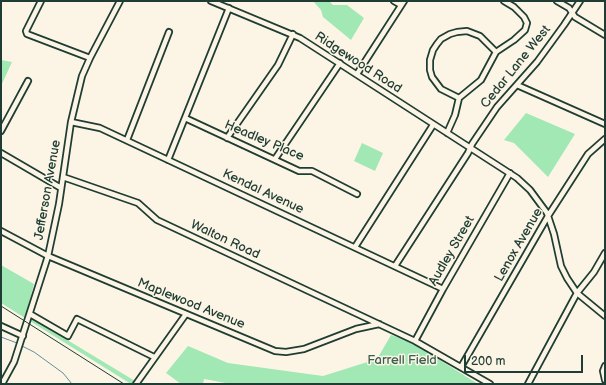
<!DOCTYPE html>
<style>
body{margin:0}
#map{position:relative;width:606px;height:385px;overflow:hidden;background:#fcf5e5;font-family:"Balsamiq Sans",sans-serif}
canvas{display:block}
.frame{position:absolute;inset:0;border:2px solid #1f3d34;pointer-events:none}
.scale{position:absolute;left:464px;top:355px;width:119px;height:18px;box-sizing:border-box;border:2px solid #1f3d34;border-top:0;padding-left:5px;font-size:12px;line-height:14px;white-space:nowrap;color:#1f3d34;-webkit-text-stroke:3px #fcf5e5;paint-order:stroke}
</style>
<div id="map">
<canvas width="606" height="385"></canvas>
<div class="frame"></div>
<div class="scale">200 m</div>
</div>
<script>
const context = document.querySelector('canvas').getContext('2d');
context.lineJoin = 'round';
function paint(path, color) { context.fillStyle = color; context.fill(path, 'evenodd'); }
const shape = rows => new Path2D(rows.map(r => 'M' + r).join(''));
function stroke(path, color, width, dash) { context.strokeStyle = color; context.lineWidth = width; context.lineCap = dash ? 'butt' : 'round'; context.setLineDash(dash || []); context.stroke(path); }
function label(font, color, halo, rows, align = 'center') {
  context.font = font + ' "Balsamiq Sans",sans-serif'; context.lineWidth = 3; context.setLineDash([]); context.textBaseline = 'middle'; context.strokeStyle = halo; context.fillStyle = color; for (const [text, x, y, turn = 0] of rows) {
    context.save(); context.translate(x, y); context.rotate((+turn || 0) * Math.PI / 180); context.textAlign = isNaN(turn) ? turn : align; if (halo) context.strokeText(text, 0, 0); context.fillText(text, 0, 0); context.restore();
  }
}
paint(shape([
 [313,1,329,1,333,5,347,5,364,18,351,40,323,17,321,10],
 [1,60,12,62,1,86],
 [526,113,575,134,548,177,514,143,504,140],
 [362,143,383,153,375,171,354,161],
 [1,265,34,284,26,315,140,384,131,384,1,303],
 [391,335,411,342,478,384,231,384,204,379,203,384,181,384,166,373,188,346,228,363,323,376,377,359]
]), '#a1e8b5');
stroke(shape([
 [1,337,17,343],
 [22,346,34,352,63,373,72,384]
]), '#608fa1', 1);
const minor = shape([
 [41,1,26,31,27,34,90,58],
 [211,1,300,38,517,178,530,190,547,213,554,234,561,266,567,278,577,293,605,316],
 [394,1,401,5],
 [557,1,569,8,575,17,605,35],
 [357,74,404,1],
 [517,85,605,124],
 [459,98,441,89,432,77,430,70,430,60,433,50,437,44,441,39,450,34,457,32,467,31,480,36,496,52],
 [185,118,299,171,312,171,357,194],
 [71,122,100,128,443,289],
 [1,131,28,81],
 [447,133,455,115,459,98,481,80,496,52,514,40,525,30,527,23,524,17,514,7,504,1],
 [227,138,278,65,293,34],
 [127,140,169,32],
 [1,153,61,188],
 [275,159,340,63],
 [168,160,229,8],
 [63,177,138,203,157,220,415,341,490,384],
 [1,231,48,256,275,351,286,352,304,349,356,329,379,324],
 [355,247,433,125],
 [395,266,468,153,472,144,497,107,537,62,564,25,580,1],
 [30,314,68,336,77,319,154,357],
 [1,326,23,336],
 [415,341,443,289,510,173],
 [605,366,603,371,605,380],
 [461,367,548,216,588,154,605,139],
 [2,384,14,362,48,256,59,204,71,122,82,76,90,58,120,1],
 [136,384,186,314],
 [528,384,577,293,594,272,605,253]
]);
stroke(minor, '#1f3d34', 8);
stroke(minor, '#fcf5e5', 4.5);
stroke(shape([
 [1,306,124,384]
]), '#1f3d34', 1);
label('13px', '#1f3d34', '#fcf5e5', [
 ["Ridgewood Road",358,63,33],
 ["Cedar Lane West",516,67,-51],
 ["Headley Place",264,141,23],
 ["Jefferson Avenue",48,190,-80],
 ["Kendal Avenue",263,192,25],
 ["Walton Road",225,240,25],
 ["Lenox Avenue",519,245,-60],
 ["Audley Street",452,251,-60],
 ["Maplewood Avenue",191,304,22]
]);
label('13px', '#395f4e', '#fcf5e5', [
 ["Farrell Field",402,361]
]);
</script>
